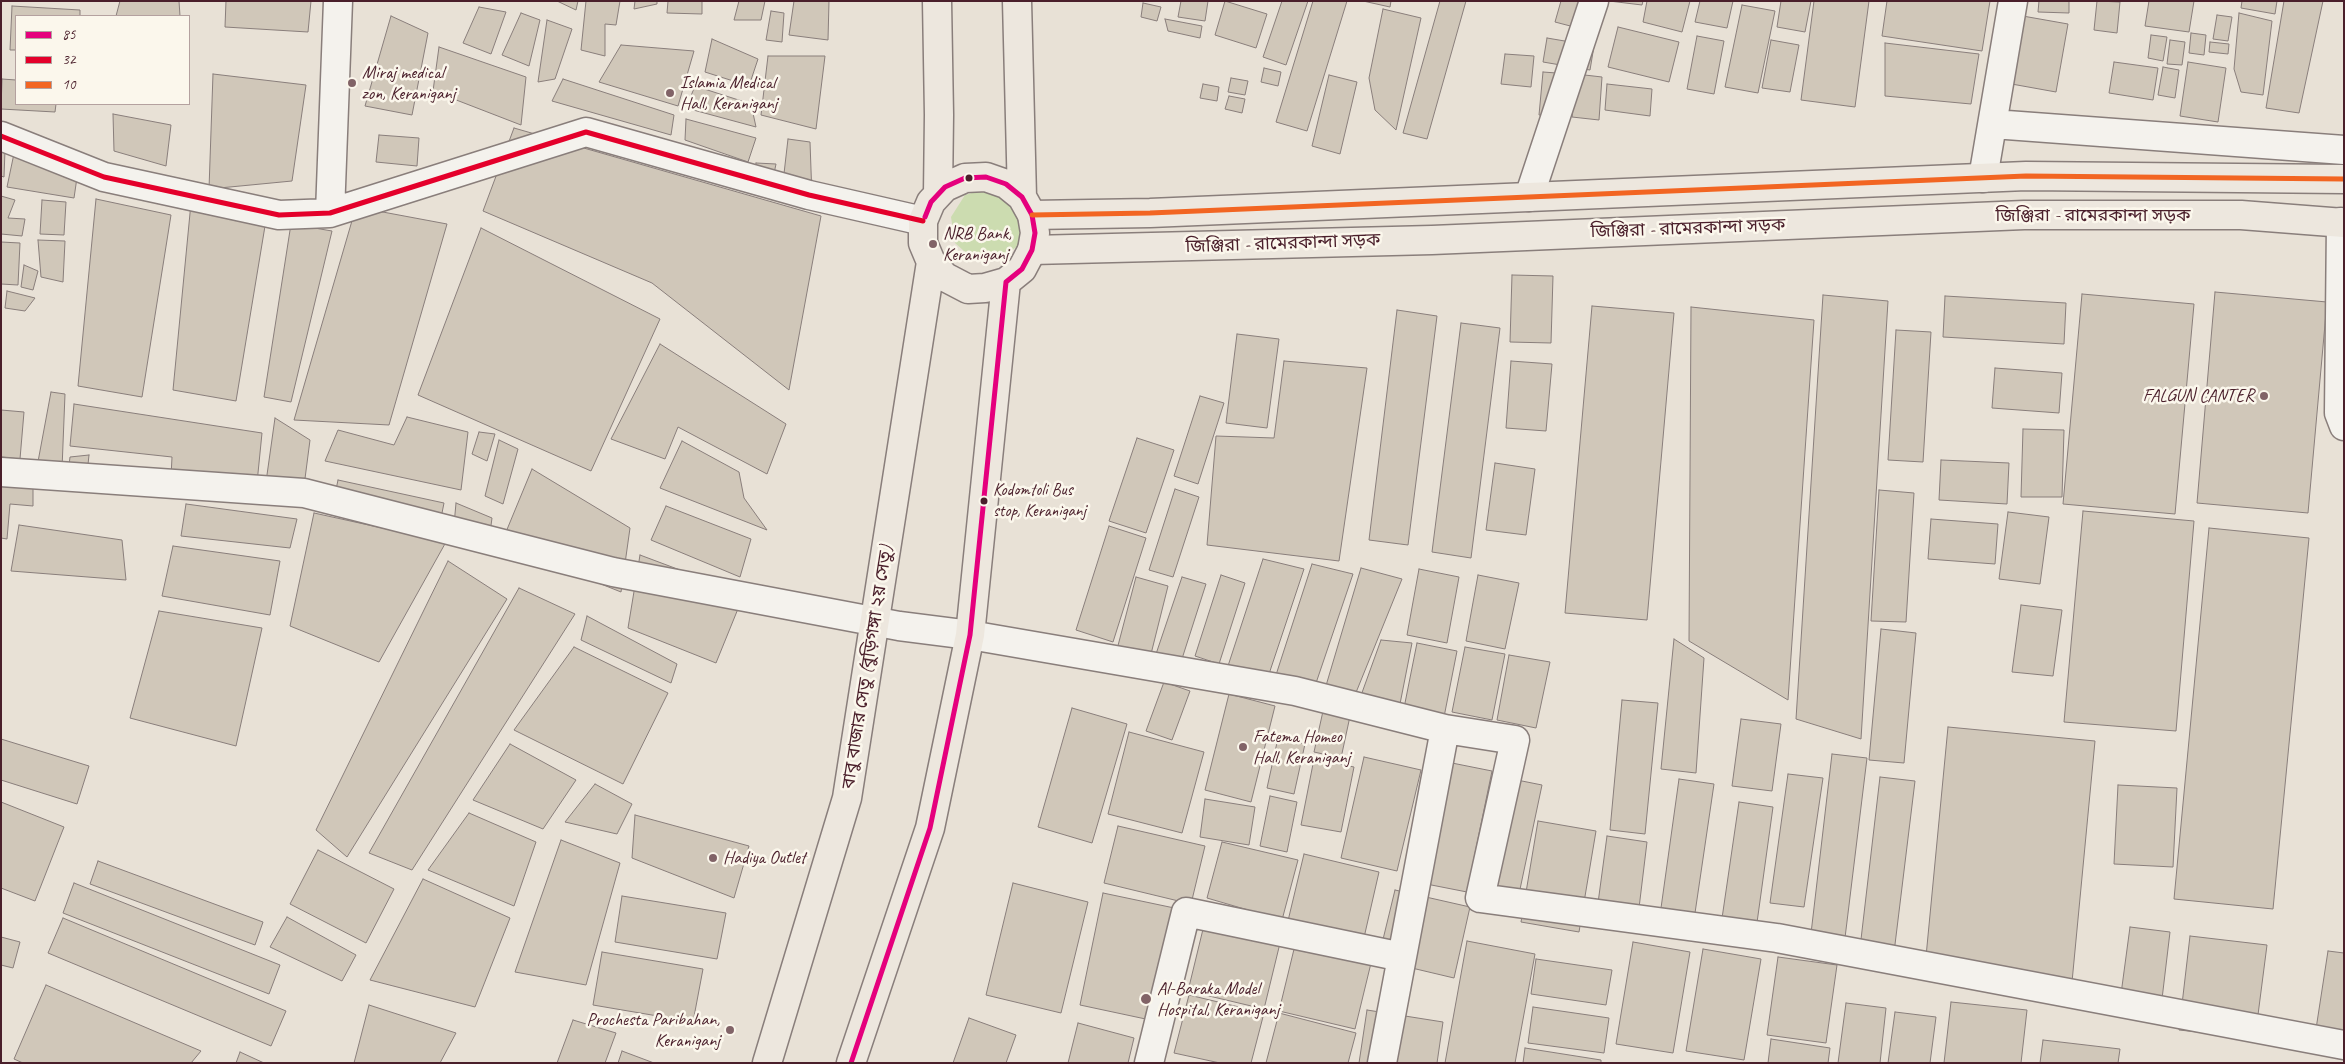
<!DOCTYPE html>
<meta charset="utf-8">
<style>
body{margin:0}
#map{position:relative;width:2345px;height:1064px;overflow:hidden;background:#e8e1d6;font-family:Caveat,sans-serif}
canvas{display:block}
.frame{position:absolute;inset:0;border:2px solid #4a1f2b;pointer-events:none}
.legend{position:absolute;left:15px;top:15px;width:175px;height:90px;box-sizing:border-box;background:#fbf7ec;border:1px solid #b4a19f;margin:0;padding:6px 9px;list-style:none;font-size:15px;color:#4a1f2b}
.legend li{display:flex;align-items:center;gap:10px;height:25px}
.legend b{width:25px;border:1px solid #b4a19f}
</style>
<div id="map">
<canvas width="2345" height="1064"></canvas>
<div class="frame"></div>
<ul class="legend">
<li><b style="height:6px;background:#e5007d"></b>85</li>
<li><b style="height:6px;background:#e4002b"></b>32</li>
<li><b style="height:6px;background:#f26522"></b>10</li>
</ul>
</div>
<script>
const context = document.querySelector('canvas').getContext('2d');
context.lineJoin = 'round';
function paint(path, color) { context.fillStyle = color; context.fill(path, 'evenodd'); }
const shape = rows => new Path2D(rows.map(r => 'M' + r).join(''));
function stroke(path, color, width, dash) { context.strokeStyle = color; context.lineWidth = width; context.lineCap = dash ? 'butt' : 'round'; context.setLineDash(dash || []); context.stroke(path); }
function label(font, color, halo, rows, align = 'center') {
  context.font = font + ' Caveat,"Noto Sans Bengali",sans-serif'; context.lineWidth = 5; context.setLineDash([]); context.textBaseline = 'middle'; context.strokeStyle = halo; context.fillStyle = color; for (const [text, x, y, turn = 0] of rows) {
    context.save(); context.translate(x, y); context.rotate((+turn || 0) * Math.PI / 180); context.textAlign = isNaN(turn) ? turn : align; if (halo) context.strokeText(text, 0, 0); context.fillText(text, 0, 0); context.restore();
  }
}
paint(shape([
 [989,188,1013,198,1024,220,1019,245,999,260,973,259,955,243,951,217,965,195]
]), '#ccdcb0');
const building = shape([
 [120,1,179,1,180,16,116,16,120,1],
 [226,1,311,1,308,32,225,27,226,1],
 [557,1,578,1,576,10,557,1],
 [586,1,620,1,616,25,605,24,605,56,581,50,586,1],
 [635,1,657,1,657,4,634,9,635,1],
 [668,1,702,1,702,14,667,13,668,1],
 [739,1,765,1,761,20,734,20,739,1],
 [794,1,829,1,828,40,789,35,794,1],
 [1181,1,1208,1,1205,21,1178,17,1181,1],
 [1225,1,1267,14,1256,48,1215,35,1225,1],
 [1282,1,1308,1,1286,65,1263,57,1282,1],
 [1313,1,1347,1,1307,131,1276,122,1313,1],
 [1363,1,1391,1,1390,7,1363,1],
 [1440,1,1466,1,1427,139,1403,133,1440,1],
 [1561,1,1585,1,1578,28,1555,22,1561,1],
 [1609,1,1643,1,1642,5,1609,1],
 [1647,1,1690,1,1682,32,1643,22,1647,1],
 [1700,1,1733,1,1727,28,1695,22,1700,1],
 [1781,1,1811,1,1805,32,1777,27,1781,1],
 [1814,1,1869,1,1855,107,1801,100,1814,1],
 [1887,1,1990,1,1982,51,1882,36,1887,1],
 [2039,1,2069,1,2069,13,2038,12,2039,1],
 [2097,1,2120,2,2117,33,2094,30,2097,1],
 [2149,1,2194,1,2189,32,2145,26,2149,1],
 [2242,1,2277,1,2275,14,2241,8,2242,1],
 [2284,1,2323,1,2299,113,2266,108,2284,1],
 [1143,3,1161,7,1157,21,1141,17,1143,3],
 [1742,5,1775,11,1758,93,1725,87,1742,5],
 [12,6,80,10,80,16,16,16,16,50,10,50,12,6],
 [479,7,506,12,491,54,463,43,479,7],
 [1383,9,1421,18,1396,130,1375,110,1369,78,1383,9],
 [771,11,784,13,782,42,766,40,771,11],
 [521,13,540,20,529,66,502,55,521,13],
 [2239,13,2272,21,2263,95,2241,92,2234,69,2239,13],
 [2017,15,2068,24,2056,92,2006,83,2017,15],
 [2217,15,2232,17,2228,41,2213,39,2217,15],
 [391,16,428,33,412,115,365,106,391,16],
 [1165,19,1202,26,1200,38,1168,31,1165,19],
 [547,20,572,29,555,79,538,82,547,20],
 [1618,27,1679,42,1669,82,1608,67,1618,27],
 [2191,33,2206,35,2204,55,2189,53,2191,33],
 [2151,35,2167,37,2163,61,2148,58,2151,35],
 [1697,36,1724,41,1714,94,1687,89,1697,36],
 [1547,38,1594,46,1590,70,1543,62,1547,38],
 [712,39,758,59,749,86,705,72,712,39],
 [1771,40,1799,45,1790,92,1762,88,1771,40],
 [2170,40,2185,42,2182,65,2167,64,2170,40],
 [2210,42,2229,44,2228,54,2209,52,2210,42],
 [1885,43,1979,54,1971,104,1885,96,1885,43],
 [621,45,694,51,678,106,599,82,621,45],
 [439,47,526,77,521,125,433,91,439,47],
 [1505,54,1534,56,1531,87,1501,84,1505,54],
 [768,56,825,56,816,129,761,115,768,56],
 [2114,62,2158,68,2153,100,2109,93,2114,62],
 [2188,62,2226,68,2218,122,2180,116,2188,62],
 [2163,67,2179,70,2175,98,2158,95,2163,67],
 [1264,68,1281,72,1278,86,1261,82,1264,68],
 [1543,72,1570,74,1565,118,1539,115,1543,72],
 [213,74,306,85,292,181,209,189,213,74],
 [1576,74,1602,77,1599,120,1572,117,1576,74],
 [1329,75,1357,82,1340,154,1312,146,1329,75],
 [1231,78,1248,81,1245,95,1228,92,1231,78],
 [2,79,16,80,16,104,56,104,55,112,1,109,2,79],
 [563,79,674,115,671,135,552,101,563,79],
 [1203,84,1219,87,1217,101,1200,98,1203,84],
 [1607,84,1652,89,1650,116,1605,110,1607,84],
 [695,86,751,104,756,127,686,108,695,86],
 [1229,96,1245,99,1242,113,1225,109,1229,96],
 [113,114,171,125,166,166,114,151,113,114],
 [686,119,756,138,748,162,685,140,686,119],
 [514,128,821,216,789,390,652,283,483,211,514,128],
 [379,135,419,138,417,166,376,162,379,135],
 [788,139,810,142,812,197,782,191,788,139],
 [16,144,80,157,74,198,7,187,16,144],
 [1,149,5,150,4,177,1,176,1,149],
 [756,163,776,164,771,188,753,185,756,163],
 [1,196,15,200,8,218,25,219,22,236,1,234,1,196],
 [96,199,171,215,142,397,78,386,96,199],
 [42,200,66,202,64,235,40,234,42,200],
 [191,203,266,220,236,401,173,390,191,203],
 [356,207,447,224,389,425,294,420,356,207],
 [291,224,332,231,291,402,264,397,291,224],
 [481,228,660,319,591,471,418,395,481,228],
 [38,240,65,241,63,282,41,277,38,240],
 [1,242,20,243,18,285,1,284,1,242],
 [24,265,38,271,33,290,21,287,24,265],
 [1512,275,1553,276,1551,343,1510,342,1512,275],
 [7,291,35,298,25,311,5,308,7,291],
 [2215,292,2327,302,2308,513,2197,503,2215,292],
 [2082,294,2194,304,2175,514,2063,504,2082,294],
 [1823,295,1888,301,1861,739,1796,719,1823,295],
 [1945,296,2066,303,2064,344,1943,337,1945,296],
 [1592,306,1674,313,1647,620,1565,613,1592,306],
 [1691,307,1814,320,1788,700,1689,641,1691,307],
 [1397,310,1437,316,1408,545,1369,540,1397,310],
 [1461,323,1500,328,1471,558,1432,552,1461,323],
 [1896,330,1931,332,1923,462,1888,460,1896,330],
 [1237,334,1279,339,1267,428,1226,423,1237,334],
 [660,344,786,424,767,474,678,427,665,459,611,439,660,344],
 [1284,361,1367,368,1339,561,1207,545,1216,436,1274,438,1284,361],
 [1511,361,1552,364,1546,431,1506,428,1511,361],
 [1995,368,2062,373,2059,413,1992,408,1995,368],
 [51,392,65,394,62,469,37,467,51,392],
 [1200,396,1224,403,1198,484,1174,476,1200,396],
 [74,404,262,433,256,493,171,477,172,457,70,446,74,404],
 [1,410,24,412,20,459,1,457,1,410],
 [407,417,468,432,461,490,325,461,338,430,394,445,407,417],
 [275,418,310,440,303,494,265,489,275,418],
 [2023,429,2064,430,2062,497,2021,497,2023,429],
 [479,432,495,434,487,461,472,454,479,432],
 [1137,438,1174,450,1146,533,1109,521,1137,438],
 [499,440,518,449,503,504,485,496,499,440],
 [682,441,739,472,744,498,767,530,660,488,682,441],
 [89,455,87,474,68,474,70,457,89,455],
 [1941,460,2009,463,2007,504,1939,500,1941,460],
 [1495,463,1535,469,1526,535,1486,530,1495,463],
 [532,469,630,528,621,592,501,544,532,469],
 [1,480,33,485,33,506,10,504,7,539,1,538,1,480],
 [338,480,444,503,439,528,333,504,338,480],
 [1175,489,1199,497,1173,577,1149,570,1175,489],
 [1879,490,1914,493,1906,622,1871,621,1879,490],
 [456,503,492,518,490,533,454,525,456,503],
 [186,504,297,519,290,548,181,536,186,504],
 [666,506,751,539,740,577,651,540,666,506],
 [2083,511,2194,521,2176,731,2064,722,2083,511],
 [2008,512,2049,517,2040,584,1999,579,2008,512],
 [314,513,446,542,379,662,290,626,314,513],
 [1931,519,1998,524,1995,564,1928,559,1931,519],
 [19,525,122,540,126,580,11,571,19,525],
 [1109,526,1146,538,1113,642,1076,630,1109,526],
 [2209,528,2309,538,2273,909,2174,899,2209,528],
 [173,546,280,561,270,615,162,596,173,546],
 [640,555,744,594,716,663,628,628,640,555],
 [1263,559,1304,569,1266,683,1226,672,1263,559],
 [448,561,507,599,347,857,316,830,448,561],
 [1312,564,1353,574,1314,689,1275,678,1312,564],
 [1361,568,1402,579,1355,695,1325,689,1361,568],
 [1419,569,1459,577,1447,643,1407,635,1419,569],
 [1221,575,1245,583,1219,664,1195,656,1221,575],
 [1478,575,1519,583,1505,649,1466,641,1478,575],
 [1136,577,1168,586,1148,666,1115,657,1136,577],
 [1182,577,1206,584,1180,665,1155,657,1182,577],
 [519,588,575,614,412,870,369,853,519,588],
 [2021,605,2062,610,2053,676,2012,672,2021,605],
 [159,611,262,628,236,746,130,718,159,611],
 [587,616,677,664,671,683,581,640,587,616],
 [1881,629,1916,633,1904,763,1869,760,1881,629],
 [1674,639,1704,658,1696,773,1661,769,1674,639],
 [1381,640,1412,643,1399,709,1359,701,1381,640],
 [1417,643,1457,651,1444,717,1404,708,1417,643],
 [574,647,668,693,623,784,514,730,574,647],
 [1465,647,1505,654,1492,720,1452,712,1465,647],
 [1509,655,1550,662,1536,728,1497,720,1509,655],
 [1164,682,1190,691,1172,740,1146,731,1164,682],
 [1229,694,1275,706,1251,802,1205,790,1229,694],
 [1622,700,1658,703,1645,834,1610,830,1622,700],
 [1325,702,1352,707,1341,758,1314,752,1325,702],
 [1072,708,1127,724,1092,843,1038,827,1072,708],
 [1741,719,1781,724,1772,791,1732,786,1741,719],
 [1948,727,2095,741,2072,982,1925,967,1948,727],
 [1129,732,1204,752,1182,833,1108,814,1129,732],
 [1278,738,1305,744,1294,794,1267,788,1278,738],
 [1,739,89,766,77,804,1,780,1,739],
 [510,744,576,780,543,829,473,800,510,744],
 [1832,754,1867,758,1844,946,1810,942,1832,754],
 [1364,757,1421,770,1397,871,1341,858,1364,757],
 [1314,759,1354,767,1341,832,1301,825,1314,759],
 [1432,759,1492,771,1467,892,1406,880,1432,759],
 [1788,774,1823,778,1804,907,1770,903,1788,774],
 [1880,777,1915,781,1892,969,1858,965,1880,777],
 [1507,778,1542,785,1515,913,1481,906,1507,778],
 [1679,779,1714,784,1695,913,1661,908,1679,779],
 [595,784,632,804,617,834,565,822,595,784],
 [2118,785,2177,788,2173,867,2114,864,2118,785],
 [1270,796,1297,802,1287,852,1260,846,1270,796],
 [1205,799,1255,807,1249,845,1200,837,1205,799],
 [1,802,64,827,35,901,1,888,1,802],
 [1739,802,1773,807,1755,937,1720,932,1739,802],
 [469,813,536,842,514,906,428,870,469,813],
 [635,815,749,846,734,898,632,858,635,815],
 [1538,821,1596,831,1579,932,1521,922,1538,821],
 [1118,826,1205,846,1191,904,1104,883,1118,826],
 [1607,836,1647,842,1639,908,1598,903,1607,836],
 [561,840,620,863,586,985,515,972,561,840],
 [1222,842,1298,860,1282,920,1207,898,1222,842],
 [318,850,394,889,366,943,290,904,318,850],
 [1304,854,1379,872,1363,942,1287,925,1304,854],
 [98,861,263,922,255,945,90,884,98,861],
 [423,879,510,918,475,1007,370,980,423,879],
 [74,883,280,965,269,994,63,913,74,883],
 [1013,883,1088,902,1061,1013,986,995,1013,883],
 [1395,890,1470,907,1454,978,1378,960,1395,890],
 [1103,893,1179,909,1155,1021,1080,1005,1103,893],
 [622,896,726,913,717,959,615,942,622,896],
 [287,917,356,955,342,981,270,947,287,917],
 [63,918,286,1011,271,1046,48,953,63,918],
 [1205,921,1281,939,1264,1009,1188,991,1205,921],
 [2130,927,2170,932,2162,999,2121,994,2130,927],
 [2190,936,2267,945,2255,1038,2179,1030,2190,936],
 [1,937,20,942,13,968,1,965,1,937],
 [1296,941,1372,959,1355,1029,1279,1011,1296,941],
 [1467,941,1535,954,1515,1063,1445,1063,1467,941],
 [1633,942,1690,952,1673,1053,1616,1044,1633,942],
 [1703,949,1761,959,1744,1060,1686,1051,1703,949],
 [2328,951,2344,953,2344,1047,2314,1042,2328,951],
 [602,952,703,969,693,1022,593,1005,602,952],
 [1778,957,1837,965,1826,1043,1767,1035,1778,957],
 [1536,959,1612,970,1606,1005,1531,994,1536,959],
 [46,985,201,1051,191,1063,23,1063,14,1059,46,985],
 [1189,995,1264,1013,1251,1063,1220,1063,1174,1053,1189,995],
 [1951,1002,2027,1010,2021,1063,1944,1063,1951,1002],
 [1846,1003,1886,1008,1880,1063,1838,1063,1846,1003],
 [369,1005,456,1033,440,1063,354,1063,369,1005],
 [1533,1007,1609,1018,1604,1053,1528,1043,1533,1007],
 [1367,1010,1443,1022,1437,1063,1359,1063,1367,1010],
 [1895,1012,1936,1017,1930,1063,1888,1063,1895,1012],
 [1279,1013,1356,1033,1348,1063,1266,1063,1279,1013],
 [969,1018,1016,1035,1006,1063,953,1063,969,1018],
 [573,1020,616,1033,605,1063,557,1063,573,1020],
 [1078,1023,1134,1038,1128,1063,1068,1063,1078,1023],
 [1771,1039,1830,1048,1828,1063,1768,1063,1771,1039],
 [2043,1040,2120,1049,2118,1063,2040,1063,2043,1040],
 [1525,1048,1601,1060,1601,1063,1523,1063,1525,1048],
 [622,1051,654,1063,618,1063,622,1051],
 [240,1052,264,1063,236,1063,240,1052]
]);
paint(building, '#d0c7b9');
stroke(building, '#897e7b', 1);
const minor = shape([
 [1993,124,2344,150],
 [1,136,104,177,279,215,330,213,586,132,809,195,923,221],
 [1983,178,2013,1],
 [1529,197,1594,1],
 [330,213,338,1],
 [2341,222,2339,413,2344,426],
 [1,472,304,493,613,572,899,626,970,635,1295,691,1445,729,1515,740,1480,898,1777,938,2344,1045],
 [1149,1063,1186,912,1402,957],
 [1382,1063,1445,729]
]);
const major = shape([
 [1032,215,1150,213,2026,176,2344,179],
 [1032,250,1432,240,2024,215,2241,215,2344,223]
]);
const highway = shape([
 [937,1,939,115,938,194],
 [1017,1,1022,197],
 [767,1063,847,798,931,262],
 [851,1063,930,828,970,635,1006,282,1022,269,1032,250,1035,233,1032,215,1022,197,1006,184,986,177,965,178,945,187,931,202,923,221,923,243,931,262,945,277,968,289,985,288,1006,282]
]);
stroke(minor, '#897e7b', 31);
stroke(major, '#897e7b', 31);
stroke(highway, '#897e7b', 31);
stroke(minor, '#f4f2ed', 28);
stroke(major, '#ede7de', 28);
stroke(highway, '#ede7de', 28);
stroke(shape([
 [851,1063,930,828,970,635,1006,282,1022,269,1032,250,1035,233,1032,215,1022,197,1006,184,986,177,965,178,945,187,931,202,925,217]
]), '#e5007d', 5);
stroke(shape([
 [1,136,104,177,279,215,330,213,586,132,809,195,923,221]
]), '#e4002b', 5);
stroke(shape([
 [1032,215,1150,213,2026,176,2344,179]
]), '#f26522', 5);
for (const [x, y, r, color] of [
 [352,83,5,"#816367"],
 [670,93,5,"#816367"],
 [969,178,4.5,"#4a1f2b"],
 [933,244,5,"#816367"],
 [2264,396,5,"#816367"],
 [984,501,4.5,"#4a1f2b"],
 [1243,747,5,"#816367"],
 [713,858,5,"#816367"],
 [1146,999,6,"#816367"],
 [730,1030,5,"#816367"]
]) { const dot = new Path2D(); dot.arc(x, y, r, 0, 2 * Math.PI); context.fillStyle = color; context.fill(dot); stroke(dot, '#fbf7ec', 2); }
label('17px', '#4a1f2b', '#fbf7ec', [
 ["Kodomtoli Bus",993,491],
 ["stop, Keraniganj",993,512]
], 'left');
label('18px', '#4a1f2b', '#fbf7ec', [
 ["Miraj medical",362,73],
 ["zon, Keraniganj",362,94],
 ["Islamia Medical",680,83],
 ["Hall, Keraniganj",680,104],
 ["NRB Bank,",943,234],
 ["Keraniganj",943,255],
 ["FALGUN CANTER",2254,396,"right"],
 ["Fatema Homeo",1253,737],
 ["Hall, Keraniganj",1253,758],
 ["Hadiya Outlet",723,858],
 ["Al-Baraka Model",1157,989],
 ["Hospital, Keraniganj",1157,1010],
 ["Prochesta Paribahan,",720,1020,"right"],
 ["Keraniganj",720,1041,"right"]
], 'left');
label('18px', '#4a1f2b', '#fbf7ec', [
 ["জিঞ্জিরা - রামেরকান্দা সড়ক",2093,216],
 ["জিঞ্জিরা - রামেরকান্দা সড়ক",1688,229,-2],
 ["জিঞ্জিরা - রামেরকান্দা সড়ক",1283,244,-2],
 ["বাবু বাজার সেতু (বুড়িগঙ্গা ২য় সেতু)",868,667,-81]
]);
</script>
